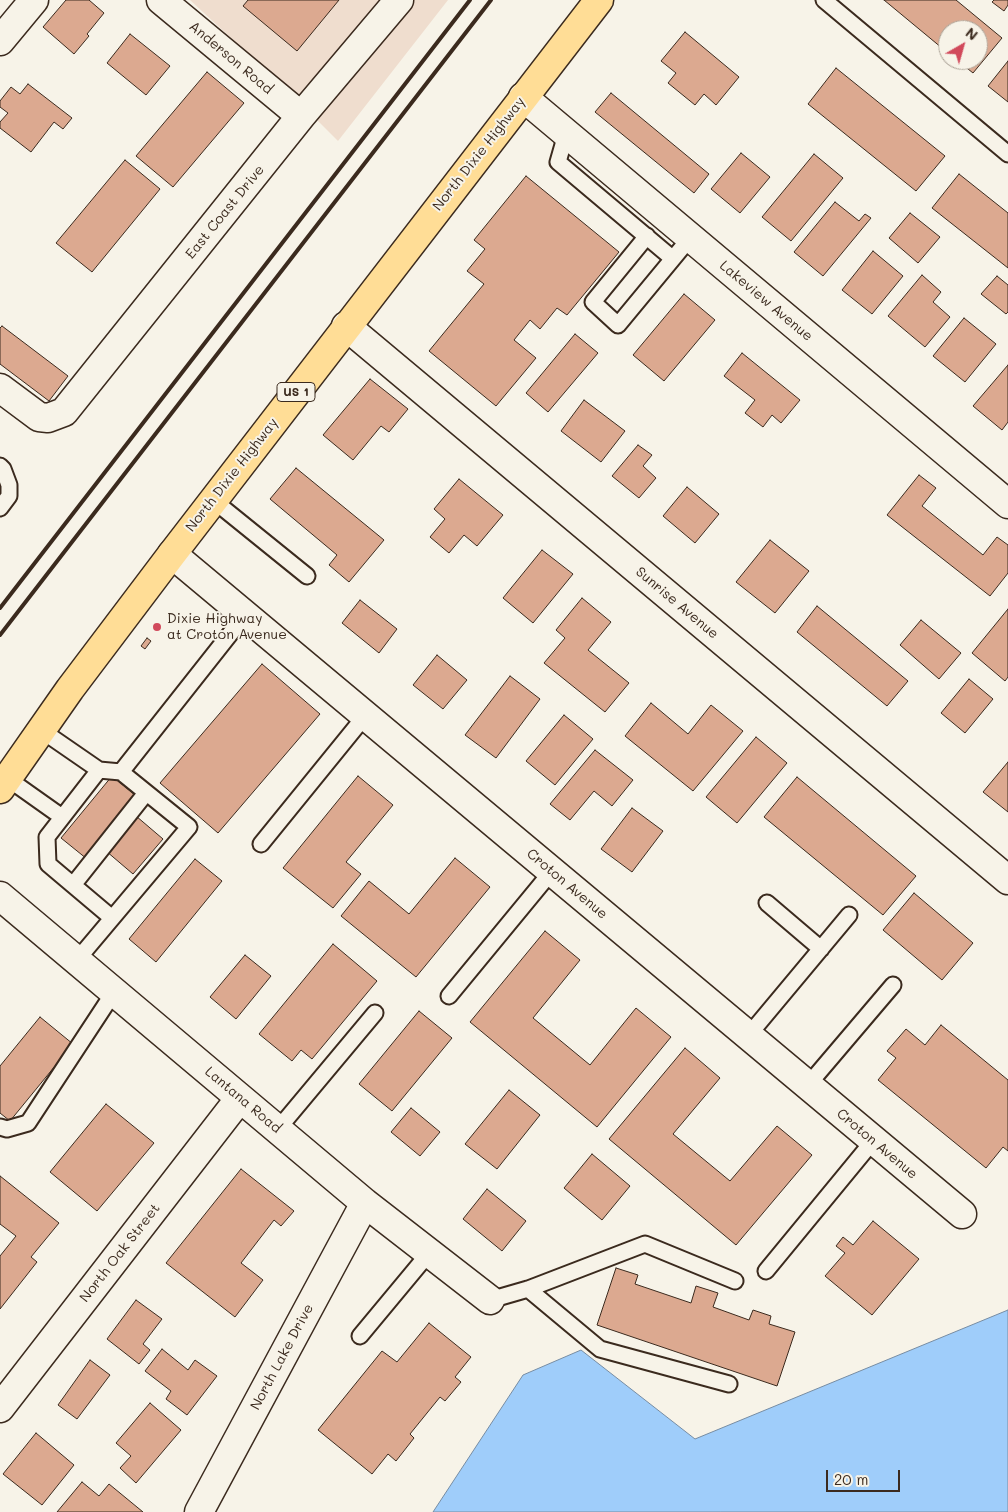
<!DOCTYPE html>
<style>
body{margin:0}
#map{position:relative;width:1008px;height:1512px;overflow:hidden;background:#f7f3e8;font-family:Mali,sans-serif}
canvas{display:block}
.north{position:absolute;left:938px;top:20px;width:50px;height:50px;box-sizing:border-box;background:#f7f3e8;border:1px solid #aca397;border-radius:50%;rotate:38deg;font-size:14px;font-weight:700;line-height:20px;text-align:center;color:#3b2a1e}
.north::after{content:'';display:block;margin:auto;width:18px;height:22px;background:#d1495b;clip-path:polygon(50% 0,100% 100%,50% 72%,0 100%)}
.scale{position:absolute;left:826px;top:1470px;width:74px;height:22px;box-sizing:border-box;border:2px solid #3b2a1e;border-top:0;padding-left:6px;font-size:15px;line-height:18px;white-space:nowrap;color:#3b2a1e;-webkit-text-stroke:4px #f7f3e8;paint-order:stroke}
</style>
<div id="map">
<canvas width="1008" height="1512"></canvas>
<div class="north">N</div>
<div class="scale">20 m</div>
</div>
<script>
const context = document.querySelector('canvas').getContext('2d');
context.lineJoin = 'round';
function paint(path, color) { context.fillStyle = color; context.fill(path, 'evenodd'); }
const shape = rows => new Path2D(rows.map(r => 'M' + r).join(''));
function stroke(path, color, width, dash) { context.strokeStyle = color; context.lineWidth = width; context.lineCap = dash ? 'butt' : 'round'; context.setLineDash(dash || []); context.stroke(path); }
function label(font, color, halo, rows, align = 'center') {
  context.font = font + ' Mali,sans-serif'; context.lineWidth = 4; context.setLineDash([]); context.textBaseline = 'middle'; context.strokeStyle = halo; context.fillStyle = color; for (const [text, x, y, turn = 0] of rows) {
    context.save(); context.translate(x, y); context.rotate((+turn || 0) * Math.PI / 180); context.textAlign = isNaN(turn) ? turn : align; if (halo) context.strokeText(text, 0, 0); context.fillText(text, 0, 0); context.restore();
  }
}
paint(shape([
 [190,0,448,0,338,141,287,90]
]), '#efddce');
const water = shape([
 [1008,1310,1008,1512,433,1512,523,1375,581,1350,695,1439,1008,1310]
]);
paint(water, '#9fcdfa');
stroke(water, '#778ca2', 1);
const building = shape([
 [66,0,89,0,104,13,87,34,89,36,74,54,43,27,66,0],
 [248,0,339,0,297,51,243,6,248,0],
 [884,0,956,0,1002,38,973,73,957,60,978,60,978,30,948,30,948,53,884,0],
 [994,0,1008,0,1008,5,1004,11,992,2,994,0],
 [685,32,739,77,716,105,704,94,695,105,668,83,676,73,661,61,685,32],
 [130,34,170,66,146,95,107,63,130,34],
 [1008,61,1008,102,988,86,1008,61],
 [836,68,945,156,916,191,808,104,836,68],
 [207,72,244,103,173,187,136,156,207,72],
 [28,84,72,118,63,129,54,122,31,152,0,128,0,122,8,113,0,107,0,101,11,87,20,94,28,84],
 [611,93,709,174,694,193,595,112,611,93],
 [741,153,770,177,740,213,711,189,741,153],
 [814,154,843,178,791,241,762,217,814,154],
 [125,160,160,189,92,272,56,243,125,160],
 [959,174,1008,213,1008,268,932,208,959,174],
 [526,176,619,252,567,315,557,308,540,329,530,320,514,340,536,358,496,406,429,351,484,284,467,271,485,249,474,240,526,176],
 [835,202,859,221,865,214,871,218,823,276,794,252,835,202],
 [910,213,940,237,918,263,889,238,910,213],
 [873,251,903,276,872,314,842,290,873,251],
 [922,275,941,292,933,302,950,317,925,347,888,316,922,275],
 [997,276,1008,285,1008,312,1006,314,981,294,997,276],
 [684,294,715,320,664,381,633,355,684,294],
 [964,318,996,344,965,382,933,356,964,318],
 [2,326,68,376,49,401,0,364,0,328,2,326],
 [575,334,598,353,548,412,526,393,575,334],
 [742,353,800,400,781,423,772,415,763,427,745,413,755,400,724,376,742,353],
 [1008,365,1008,422,1002,430,973,406,1008,365],
 [370,379,408,409,389,432,381,426,353,460,323,435,370,379],
 [584,400,625,431,601,462,561,431,584,400],
 [638,445,652,455,643,466,656,478,639,498,612,476,638,445],
 [296,468,384,540,349,582,329,565,337,555,270,499,296,468],
 [919,475,936,488,922,506,983,555,997,537,1008,545,1008,573,990,596,887,515,919,475],
 [459,479,503,515,477,546,464,535,449,553,430,537,445,519,434,509,459,479],
 [687,487,719,514,695,543,663,516,687,487],
 [770,540,809,571,775,613,736,582,770,540],
 [542,550,573,574,533,623,503,598,542,550],
 [582,598,611,622,588,650,629,683,605,712,544,663,565,638,556,630,582,598],
 [360,600,397,629,379,653,342,623,360,600],
 [817,606,908,681,887,706,797,632,817,606],
 [1008,609,1008,677,1005,681,972,653,1008,609],
 [921,620,961,653,939,679,900,645,921,620],
 [147,638,151,641,145,649,141,646,147,638],
 [437,655,467,680,443,709,413,685,437,655],
 [262,664,320,714,218,833,160,783,262,664],
 [510,676,540,699,496,758,465,735,510,676],
 [969,679,993,699,965,733,941,713,969,679],
 [651,703,688,734,711,705,743,731,693,791,625,736,651,703],
 [564,715,593,739,555,785,526,761,564,715],
 [756,737,787,763,737,823,706,797,756,737],
 [595,750,633,780,612,806,594,791,570,820,550,804,595,750],
 [1008,762,1008,812,983,792,1008,762],
 [112,776,135,795,87,859,61,838,112,776],
 [358,776,393,805,346,862,361,874,333,908,283,868,358,776],
 [797,777,916,876,883,915,764,817,797,777],
 [632,808,663,831,632,872,601,849,632,808],
 [136,816,163,839,133,874,106,851,136,816],
 [455,858,490,887,416,977,341,916,369,881,409,914,455,858],
 [195,859,222,881,156,962,129,939,195,859],
 [914,893,973,943,942,980,883,930,914,893],
 [545,931,580,960,533,1018,590,1065,636,1008,671,1037,597,1127,470,1022,545,931],
 [333,944,377,981,312,1059,301,1050,292,1061,259,1034,333,944],
 [245,955,271,976,236,1019,210,997,245,955],
 [419,1011,452,1038,392,1111,359,1084,419,1011],
 [40,1017,73,1044,10,1121,0,1113,0,1066,40,1017],
 [941,1025,1008,1080,1008,1151,1003,1147,986,1168,878,1080,896,1058,887,1051,906,1029,925,1045,941,1025],
 [685,1048,720,1078,673,1134,730,1181,777,1126,812,1155,736,1245,609,1139,685,1048],
 [509,1090,540,1115,497,1169,465,1144,509,1090],
 [106,1104,154,1143,97,1211,50,1172,106,1104],
 [411,1108,440,1132,420,1156,391,1132,411,1108],
 [592,1154,630,1186,602,1220,564,1188,592,1154],
 [241,1169,294,1211,281,1226,274,1220,241,1263,263,1280,235,1317,166,1263,241,1169],
 [0,1176,59,1223,31,1257,37,1262,0,1309,0,1256,16,1236,0,1224,0,1176],
 [487,1189,526,1221,502,1251,463,1219,487,1189],
 [873,1221,919,1259,872,1315,825,1276,845,1253,836,1246,843,1237,853,1245,873,1221],
 [616,1268,638,1275,635,1284,691,1303,696,1286,718,1293,713,1307,749,1320,753,1310,771,1316,769,1324,795,1332,777,1386,597,1325,616,1268],
 [136,1300,162,1319,143,1344,150,1350,139,1364,107,1339,136,1300],
 [429,1323,471,1357,455,1377,461,1382,445,1401,440,1397,410,1434,414,1438,396,1461,388,1454,372,1474,318,1430,382,1351,397,1362,429,1323],
 [162,1349,188,1370,195,1360,217,1376,187,1415,166,1399,171,1391,145,1371,162,1349],
 [90,1360,110,1375,77,1419,58,1405,90,1360],
 [150,1403,181,1430,136,1483,120,1468,131,1456,116,1443,150,1403],
 [36,1433,74,1465,42,1505,3,1474,36,1433],
 [82,1482,99,1496,109,1484,143,1512,57,1512,82,1482]
]);
paint(building, '#dca990');
stroke(building, '#3b2a1e', 1);
const service = shape([
 [824,0,1008,154],
 [566,134,558,162,672,258],
 [647,236,593,302,618,325,690,238],
 [0,466,3,469,9,485,9,496,0,508],
 [213,500,307,576],
 [41,730,99,770,121,772,189,827,77,960],
 [99,770,47,837,48,864,112,918],
 [121,772,245,615],
 [7,778,62,817],
 [261,844,365,716],
 [73,885,146,793],
 [767,903,821,949],
 [449,996,552,871],
 [748,1036,849,915],
 [808,1085,893,985],
 [0,1127,7,1129,28,1123,114,992],
 [278,1129,375,1013],
 [766,1271,873,1141],
 [528,1289,600,1349,729,1384],
 [490,1300,528,1289,645,1244,735,1281],
 [360,1336,429,1253]
]);
const minor = shape([
 [161,0,301,116],
 [0,41,34,0],
 [523,97,1008,504],
 [346,326,1008,880],
 [0,388,39,417,48,418,64,412,301,116,399,0],
 [172,554,962,1214],
 [0,896,365,1203,490,1300],
 [0,1408,240,1098],
 [199,1512,365,1203]
]);
const primary = shape([
 [0,789,70,689,172,554,599,0]
]);
stroke(service, '#3b2a1e', 19);
stroke(minor, '#3b2a1e', 31);
stroke(primary, '#3b2a1e', 31);
stroke(service, '#f7f3e8', 15);
stroke(minor, '#f7f3e8', 28);
stroke(primary, '#ffdd96', 28);
stroke(shape([
 [0,608,470,0],
 [0,635,491,0]
]), '#3b2a1e', 4);
for (const [x, y, r, color] of [
 [157,627,5,"#d1495b"]
]) { const dot = new Path2D(); dot.arc(x, y, r, 0, 2 * Math.PI); context.fillStyle = color; context.fill(dot); stroke(dot, '#f7f3e8', 2); }
for (const [x, y, w] of [
 [296,392,38]
]) { const box = new Path2D(); box.roundRect(x - w / 2, y - 9.5, w, 19, 4); context.fillStyle = '#f7f3e8'; context.fill(box); stroke(box, '#3b2a1e', 1); }
label('bold 12px', '#3b2a1e', null, [
 ["US 1",296,392]
]);
label('14px', '#3b2a1e', '#f7f3e8', [
 ["Anderson Road",231,58,40],
 ["North Dixie Highway",479,154,-52],
 ["East Coast Drive",225,212,-51],
 ["Lakeview Avenue",766,301,40],
 ["North Dixie Highway",232,475,-52],
 ["Sunrise Avenue",677,603,40],
 ["Croton Avenue",567,884,40],
 ["Lantana Road",243,1100,40],
 ["Croton Avenue",877,1144,40],
 ["North Oak Street",120,1253,-52],
 ["North Lake Drive",282,1357,-62]
]);
label('14px', '#3b2a1e', '#f7f3e8', [
 ["Dixie Highway",167,619],
 ["at Croton Avenue",167,635]
], 'left');
</script>
